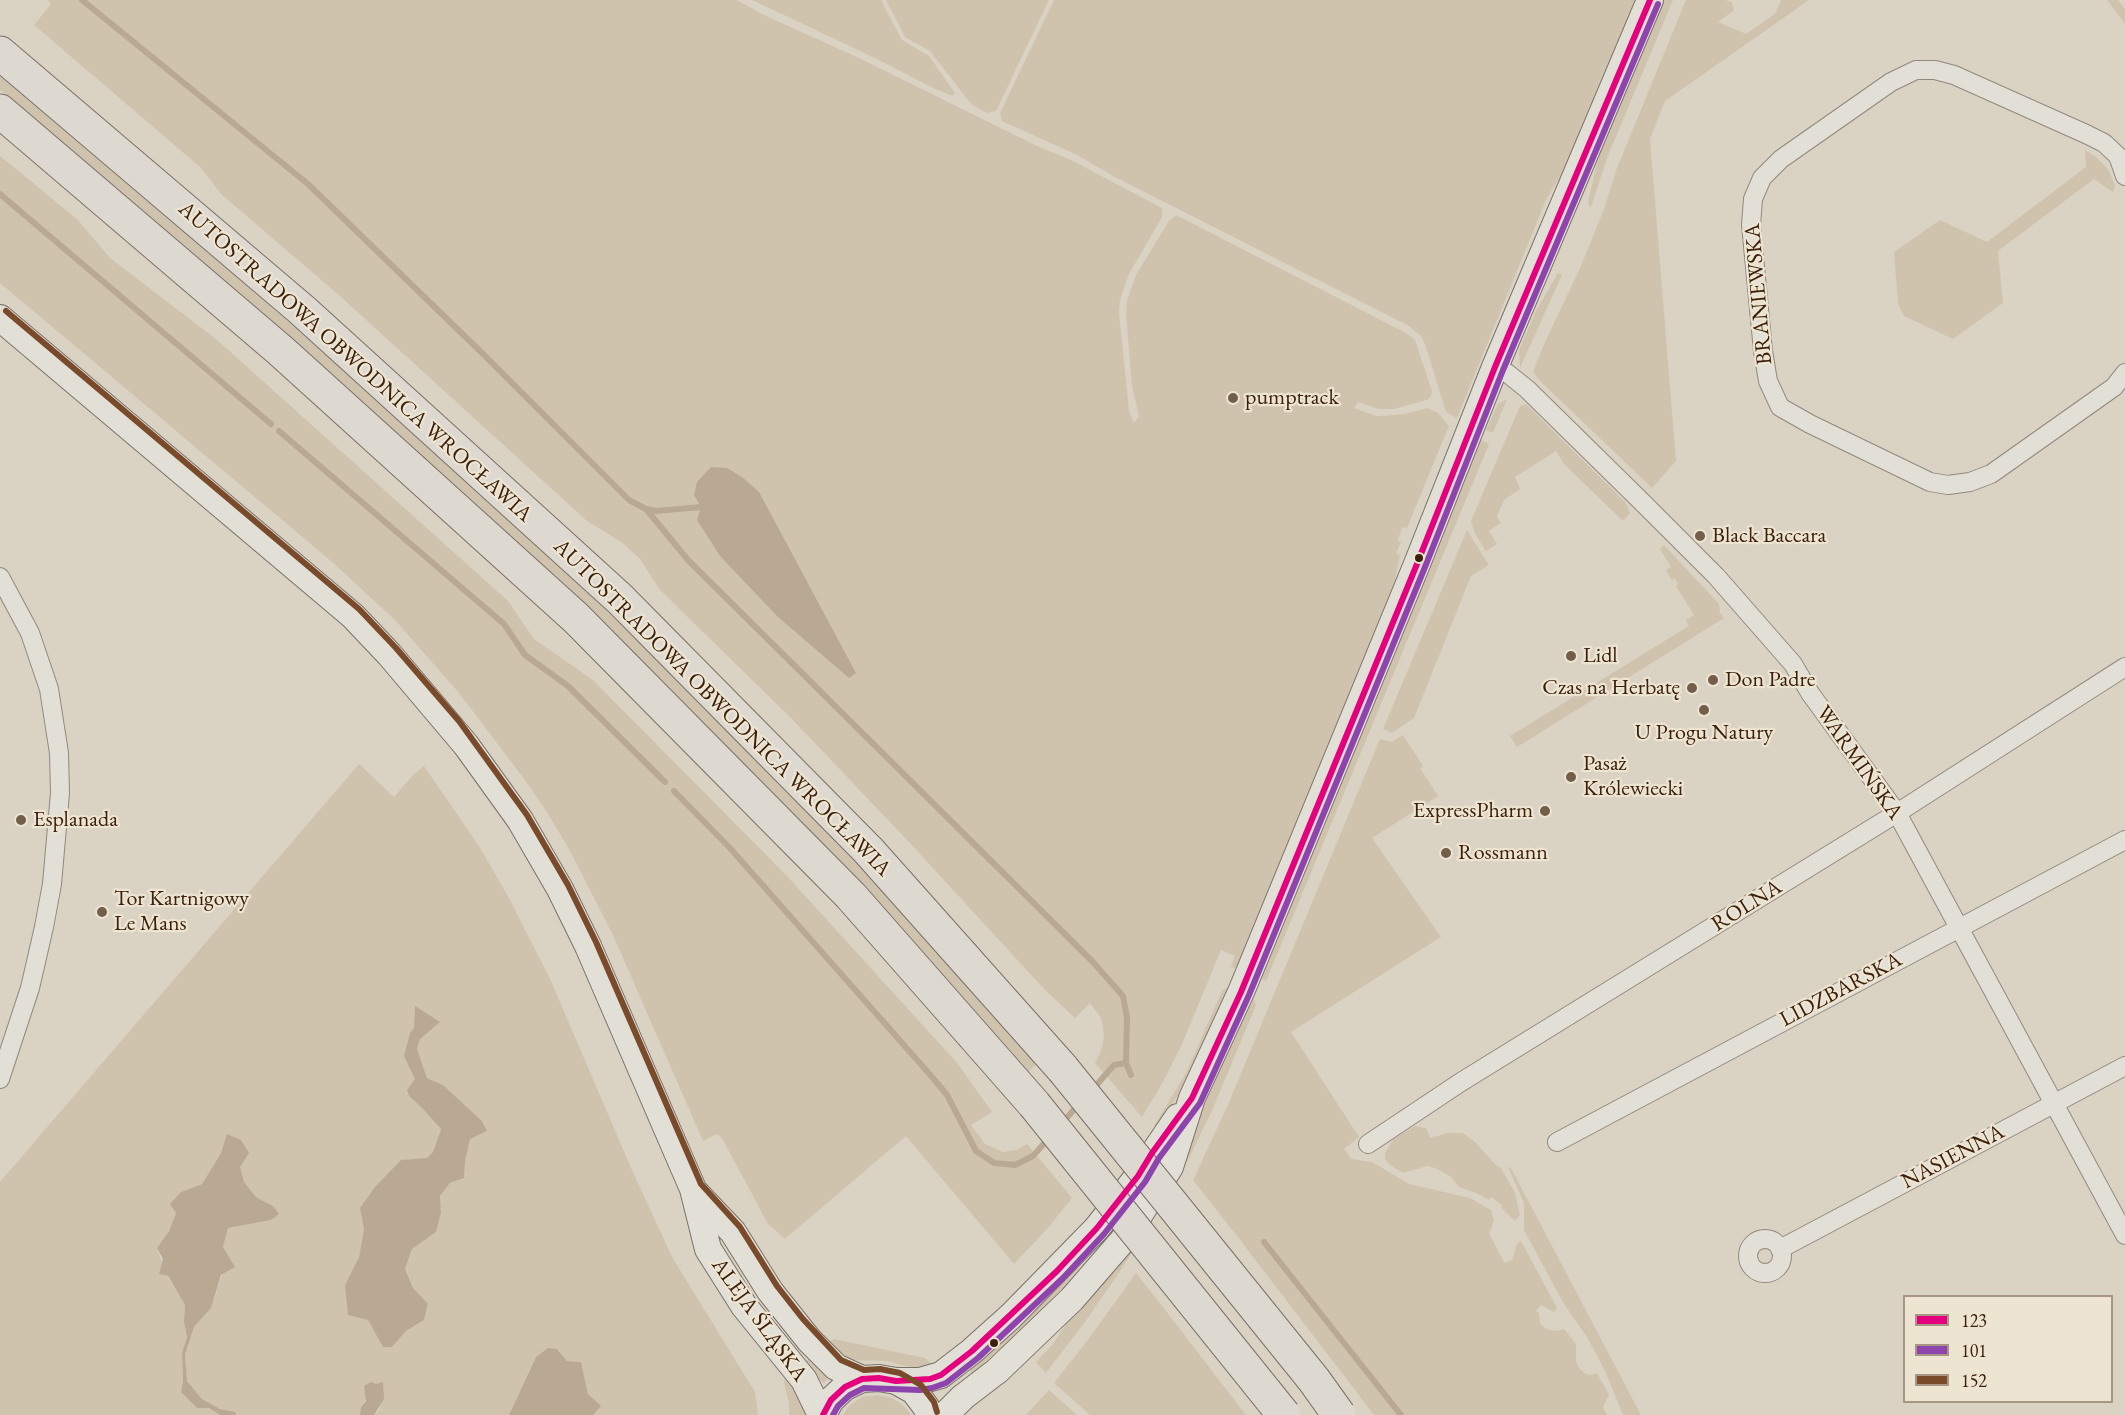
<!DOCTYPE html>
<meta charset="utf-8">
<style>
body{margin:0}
#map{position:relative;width:2125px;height:1415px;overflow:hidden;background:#dad2c3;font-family:"EB Garamond",serif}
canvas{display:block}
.legend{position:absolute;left:1903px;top:1295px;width:210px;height:108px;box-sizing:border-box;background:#ede4d2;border:2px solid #a69683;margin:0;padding:8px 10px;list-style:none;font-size:18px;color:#3b200c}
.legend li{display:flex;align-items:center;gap:12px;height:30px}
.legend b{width:30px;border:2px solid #a69683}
</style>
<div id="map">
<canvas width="2125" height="1415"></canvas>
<ul class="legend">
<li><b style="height:8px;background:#e5007d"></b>123</li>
<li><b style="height:8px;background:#8e44ad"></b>101</li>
<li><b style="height:8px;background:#7a4b2a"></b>152</li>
</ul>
</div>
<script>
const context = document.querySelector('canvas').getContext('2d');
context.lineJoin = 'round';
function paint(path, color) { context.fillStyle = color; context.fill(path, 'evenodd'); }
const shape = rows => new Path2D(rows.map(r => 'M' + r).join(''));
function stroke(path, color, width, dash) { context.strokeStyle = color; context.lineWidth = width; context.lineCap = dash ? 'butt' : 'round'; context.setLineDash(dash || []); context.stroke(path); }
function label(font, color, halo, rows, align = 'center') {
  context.font = font + ' "EB Garamond",serif'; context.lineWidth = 4.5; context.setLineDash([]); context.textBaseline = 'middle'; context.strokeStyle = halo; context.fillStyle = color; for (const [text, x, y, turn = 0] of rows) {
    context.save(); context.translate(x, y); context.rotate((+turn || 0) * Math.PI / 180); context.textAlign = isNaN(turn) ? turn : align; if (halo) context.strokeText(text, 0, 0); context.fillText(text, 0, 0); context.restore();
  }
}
paint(shape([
 [48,0,737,0,764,15,859,58,1037,146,1071,160,1162,208,1162,217,1129,274,1120,300,1119,313,1128,400,1129,411,1134,423,1139,416,1132,386,1126,313,1127,301,1136,275,1169,221,1176,215,1406,333,1415,340,1432,391,1431,397,1427,400,1394,409,1379,409,1358,402,1354,408,1376,416,1383,416,1405,414,1427,408,1438,413,1449,426,1407,528,1402,527,1398,540,1401,542,1396,553,1400,555,1392,594,1237,969,1231,967,1235,956,1221,950,1182,1044,1163,1082,1142,1117,1095,1063,1101,1051,1104,1037,1103,1027,1101,1018,1090,1003,1075,1018,1044,989,909,842,791,718,660,590,640,559,623,543,587,521,340,296,222,195,200,167,34,25,51,4],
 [752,0,881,0,902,40,929,56,955,93,952,96,929,86,877,59],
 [886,0,1049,0,996,111,987,113,972,105,930,51,905,37],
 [1054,0,1639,0,1584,135,1546,200,1457,418,1446,412,1426,347,1421,336,1409,326,1115,177,1077,155,1002,121,1000,113],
 [1662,0,1673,0,1607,158,1591,207,1589,206,1588,202,1598,159],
 [1686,0,1725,0,1731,2,1734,8,1733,11,1718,22,1746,34,1775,14,1781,0,1809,0,1665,101,1650,139,1676,461,1652,488,1538,379,1533,371,1546,340,1581,266,1604,209,1617,168],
 [2107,0,2118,0,2125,9,2125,24],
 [0,72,328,356,565,571,661,663,786,788,879,886,1038,1063,1027,1073,59,141,0,90],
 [2085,150,2095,156,2108,169,2115,186,2113,192,2094,179,1998,251,2003,303,1953,339,1904,316,1898,304,1894,252,1940,220,1987,242,2086,167],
 [0,156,77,219,110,258,216,339,508,601,534,639,593,680,787,876,958,1064,992,1112,971,1125,985,1144,1003,1152,1016,1150,1027,1144,1072,1198,1047,1229,1014,1264,906,1136,785,1239,768,1224,722,1138,717,1134,703,1141,613,935,570,851,547,812,522,776,459,693,395,620,331,561,0,283],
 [1558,273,1562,275,1520,368,1519,350,1536,311],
 [1507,399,1493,433,1486,430,1498,404],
 [1526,404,1625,502,1630,513,1623,521,1564,464,1556,451,1515,477,1520,489,1504,500,1497,516,1501,523,1489,531,1497,544,1486,551,1475,534,1471,521,1520,406],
 [1481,440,1489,444,1266,981,1259,978],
 [1467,530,1489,565,1471,576,1414,718,1392,733,1383,729],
 [1664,545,1719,604,1720,613,1724,618,1517,747,1510,736,1689,626,1686,620,1694,615,1676,586,1678,584,1675,578,1672,580,1666,570,1671,567,1660,549],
 [1403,735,1423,766,1420,768,1438,796,1372,838,1441,937,1291,1032,1359,1137,1344,1149,1351,1159,1372,1162,1409,1184,1470,1198,1491,1210,1494,1221,1489,1234,1505,1263,1512,1260,1517,1244,1521,1241,1557,1308,1554,1312,1541,1305,1536,1311,1539,1313,1540,1323,1546,1329,1555,1331,1564,1329,1576,1344,1576,1362,1580,1369,1586,1374,1592,1375,1597,1373,1609,1395,1603,1407,1607,1415,1374,1415,1237,1236,1193,1180,1227,1107,1380,739,1392,742],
 [359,764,394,797,413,775,424,766,479,846,509,898,551,981,632,1170,672,1257,755,1392,758,1415,593,1415,600,1406,588,1394,581,1362,567,1361,558,1350,536,1357,509,1415,374,1415,380,1409,383,1383,376,1384,361,1407,360,1415,236,1415,234,1412,220,1409,202,1399,187,1381,185,1355,194,1327,211,1308,222,1275,223,1247,228,1228,270,1220,273,1206,256,1197,244,1182,227,1135,221,1153,202,1184,181,1192,176,1213,169,1231,157,1248,167,1276,185,1305,184,1321,187,1337,182,1353,183,1380,181,1392,220,1415,0,1415,0,1182],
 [416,1007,420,1039,417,1049,427,1078,443,1085,471,1111,470,1139,465,1162,464,1178,450,1183,440,1196,441,1213,436,1232,412,1249,405,1269,413,1288,428,1305,424,1320,406,1331,392,1347,383,1346,368,1320,345,1285,359,1257,364,1229,401,1160,427,1159,433,1152,441,1129,422,1108,409,1096,415,1079],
 [1226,988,1229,988,1208,1036,1178,1095,1157,1127,1154,1126,1186,1073,1222,991],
 [1251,996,1254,999,1256,1005,1211,1113,1183,1170,1123,1267,1085,1322,1046,1373,1036,1362,1053,1344,1194,1130],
 [1415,1126,1426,1128,1430,1138,1448,1133,1463,1133,1475,1142,1495,1164,1501,1168,1515,1193,1520,1215,1517,1219,1514,1220,1501,1207,1502,1205,1491,1197,1490,1200,1476,1193,1459,1187,1450,1176,1435,1168,1427,1166,1403,1173,1390,1165,1385,1159,1385,1154,1393,1139],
 [1508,1167,1511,1168,1641,1415,1623,1415,1605,1371,1587,1337,1564,1304,1524,1230,1524,1203],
 [1105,1235,1059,1292,1031,1321,972,1374,969,1369],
 [1136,1273,1159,1302,1246,1415,1090,1415,1054,1383,1090,1337],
 [834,1339,925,1358,933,1365,916,1369,887,1361,850,1360,843,1357,827,1343],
 [809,1359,828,1379,823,1383,804,1363],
 [785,1378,793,1386,804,1409,805,1415,789,1415,789,1403,784,1383],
 [1049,1390,1077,1415,1026,1415],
 [878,1395,892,1398,904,1406,911,1415,843,1415,849,1406,862,1397]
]), '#d0c3ae');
paint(shape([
 [711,467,727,468,742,477,759,492,856,673,849,678,778,617,720,556,697,520,701,507,694,495,697,482],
 [415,1006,440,1022,420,1039,417,1049,427,1078,443,1085,482,1121,487,1131,470,1139,465,1162,464,1178,450,1183,440,1196,441,1213,436,1232,412,1249,405,1269,413,1288,428,1304,424,1320,406,1331,392,1347,383,1347,368,1320,348,1315,345,1285,359,1257,364,1229,360,1208,375,1187,401,1160,427,1158,433,1152,441,1129,422,1108,409,1096,407,1090,415,1079,404,1056,410,1033,414,1028],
 [227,1134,241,1140,249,1153,240,1167,244,1182,256,1197,273,1206,279,1214,271,1220,228,1228,223,1247,235,1267,221,1275,211,1308,194,1327,185,1355,187,1381,202,1399,220,1409,235,1412,236,1415,220,1415,209,1408,197,1408,181,1392,183,1380,182,1353,187,1337,184,1322,185,1305,168,1276,159,1274,163,1259,157,1248,169,1231,176,1213,170,1204,181,1192,202,1184,221,1153],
 [548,1348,557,1349,567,1361,581,1362,588,1394,601,1406,593,1415,509,1415,536,1357],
 [371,1382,376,1384,383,1382,384,1399,374,1415,360,1415,361,1407,366,1401,364,1386]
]), '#b9a993');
stroke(shape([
 [82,0,308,184,482,353,629,500,646,509,688,560,1092,961,1123,996,1127,1018,1126,1063,1131,1075],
 [0,194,271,424],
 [279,431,504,624,525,655,568,686,665,782],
 [646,509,656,511,701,507],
 [674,791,729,847,933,1078,947,1095,976,1151,994,1163,1015,1165,1033,1156,1048,1139],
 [1093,1089,1114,1065,1126,1063],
 [1063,1122,1078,1105],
 [1264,1242,1401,1415]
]), '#b9a993', 6);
const street = shape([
 [2125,176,2118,156,2104,143,2086,134,1954,75,1935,70,1916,70,1891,82,1781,159,1762,178,1753,199,1751,225,1763,351,1768,381,1780,407,1810,424,1930,482,1948,485,1970,482,1991,474,2114,387,2125,373],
 [1495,367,1507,373,1527,389,1643,503,1716,576,1793,664,1810,693,1897,813,2125,1235],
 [0,577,30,633,49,689,59,753,60,793,52,884,44,927,30,988,0,1079],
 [1557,1142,2125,840],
 [1368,1144,1461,1082,1897,813,2125,667],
 '1748 1256a17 17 0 1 1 34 0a17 17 0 1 1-34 0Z',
 [1780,1249,2125,1066]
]);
const secondary = shape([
 [0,318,353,616,389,654,466,745,520,820,560,889,588,946,693,1189,708,1249,744,1306,804,1380,821,1415],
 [695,1192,733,1232,770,1291,809,1340,836,1367,862,1379],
 [896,1381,920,1381,941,1375,972,1351,1011,1316,1097,1228,1138,1176,1178,1117],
 [823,1415,831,1400,845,1387,862,1379,879,1378,896,1381,914,1391,926,1407,929,1415],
 [945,1415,963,1397,997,1371,1072,1299,1124,1239,1170,1167,1192,1098,1241,992,1417,564,1495,367,1650,0]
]);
const highway = shape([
 [0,53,302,310,620,599,868,850,1063,1069],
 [0,111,281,351,576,618,851,896,1034,1104]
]);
stroke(street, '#91897e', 20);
stroke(secondary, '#7a7167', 28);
stroke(highway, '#7a7167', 35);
stroke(street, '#e2dfd7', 18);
stroke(secondary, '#e2dfd7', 26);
stroke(highway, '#ddd9d1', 33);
const highwayBridge = shape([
 [1063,1069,1314,1380,1339,1415],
 [1034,1104,1284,1415]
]);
stroke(highwayBridge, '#7a7167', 35, []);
stroke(highwayBridge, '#ddd9d1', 33);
stroke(shape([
 [823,1415,831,1400,845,1387,862,1379,879,1378,896,1381,930,1379,941,1375,972,1351,1057,1271,1097,1228,1138,1176,1152,1153,1192,1098,1241,992,1417,564,1495,367,1650,0]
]), '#e5007d', 6);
stroke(shape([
 [833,1415,838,1406,850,1395,864,1388,920,1390,932,1388,946,1383,978,1358,1063,1278,1104,1234,1145,1182,1159,1158,1200,1103,1249,995,1425,567,1503,370,1658,4]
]), '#8e44ad', 6);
stroke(shape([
 [6,311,359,609,396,648,459,721,527,815,568,885,596,942,701,1184,740,1227,777,1286,803,1319,841,1360,864,1370,880,1369,900,1373,921,1385,934,1402,937,1412]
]), '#7a4b2a', 6);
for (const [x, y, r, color] of [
 [1233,398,6,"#735e4c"],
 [1700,536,6,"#735e4c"],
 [1419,558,5,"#3b200c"],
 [1571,656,6,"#735e4c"],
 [1713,680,6,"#735e4c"],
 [1692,688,6,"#735e4c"],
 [1704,710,6,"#735e4c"],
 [1571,777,6,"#735e4c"],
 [1545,811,6,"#735e4c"],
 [21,820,6,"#735e4c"],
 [1446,853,6,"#735e4c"],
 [102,912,6,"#735e4c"],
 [994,1343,5,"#3b200c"]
]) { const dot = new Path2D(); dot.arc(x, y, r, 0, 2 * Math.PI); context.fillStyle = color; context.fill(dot); stroke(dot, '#ede4d2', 2); }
label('22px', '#3b200c', '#ede4d2', [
 ["BRANIEWSKA",1759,294,-95],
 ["AUTOSTRADOWA OBWODNICA WROCŁAWIA",355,362,42],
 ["AUTOSTRADOWA OBWODNICA WROCŁAWIA",722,708,45],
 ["WARMIŃSKA",1859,763,55],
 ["ROLNA",1747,906,-32],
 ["LIDZBARSKA",1841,990,-28],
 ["NASIENNA",1953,1157,-28],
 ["ALEJA ŚLĄSKA",759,1320,54]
]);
label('22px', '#3b200c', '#ede4d2', [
 ["pumptrack",1245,398],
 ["Black Baccara",1712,536],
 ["Lidl",1583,656],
 ["Don Padre",1725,680],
 ["Czas na Herbatę",1680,688,"right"],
 ["U Progu Natury",1704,733,"center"],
 ["Pasaż",1583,764],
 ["Królewiecki",1583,789],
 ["ExpressPharm",1533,811,"right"],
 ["Esplanada",33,820],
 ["Rossmann",1458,853],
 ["Tor Kartnigowy",114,899],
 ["Le Mans",114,924]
], 'left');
</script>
